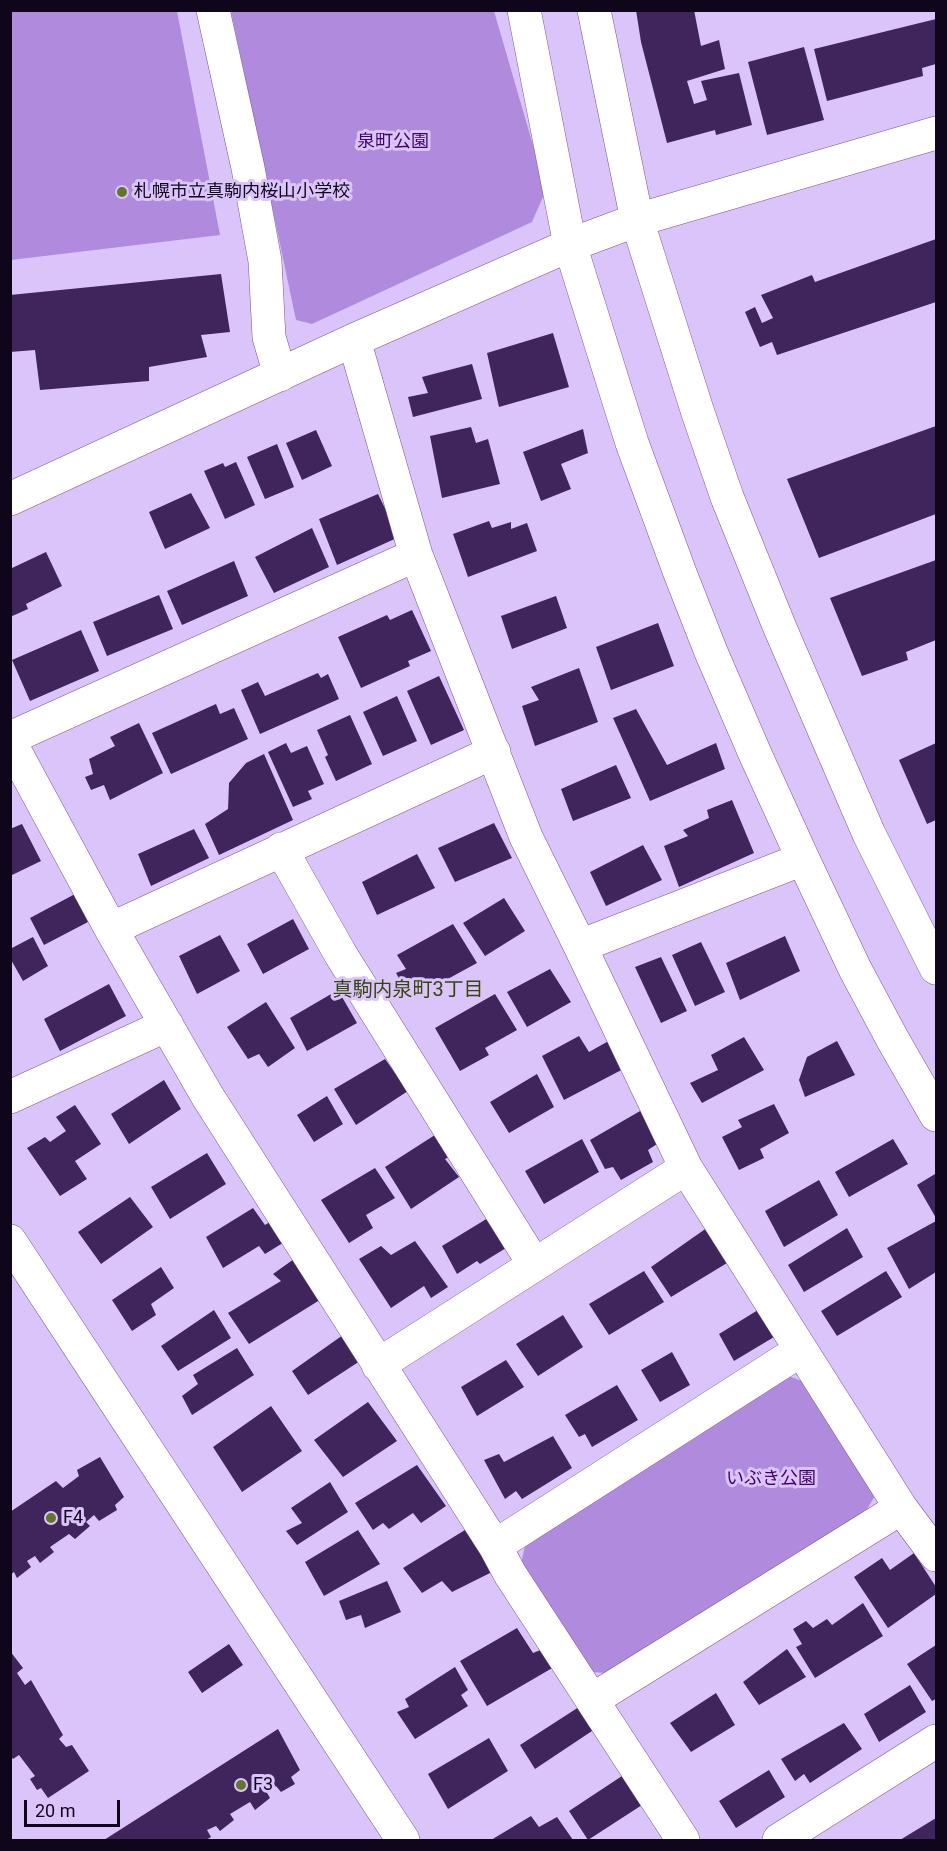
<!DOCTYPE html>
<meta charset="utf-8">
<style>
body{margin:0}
#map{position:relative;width:947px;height:1851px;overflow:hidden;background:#dbc4f9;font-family:Roboto,sans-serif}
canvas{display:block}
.frame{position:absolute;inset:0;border:12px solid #10061c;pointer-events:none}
.scale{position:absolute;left:24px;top:1800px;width:96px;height:27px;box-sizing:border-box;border:3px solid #10061c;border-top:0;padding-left:8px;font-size:18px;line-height:21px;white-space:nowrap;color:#10061c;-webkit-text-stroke:4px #dbc4f9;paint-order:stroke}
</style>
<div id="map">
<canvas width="947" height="1851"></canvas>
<div class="frame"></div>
<div class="scale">20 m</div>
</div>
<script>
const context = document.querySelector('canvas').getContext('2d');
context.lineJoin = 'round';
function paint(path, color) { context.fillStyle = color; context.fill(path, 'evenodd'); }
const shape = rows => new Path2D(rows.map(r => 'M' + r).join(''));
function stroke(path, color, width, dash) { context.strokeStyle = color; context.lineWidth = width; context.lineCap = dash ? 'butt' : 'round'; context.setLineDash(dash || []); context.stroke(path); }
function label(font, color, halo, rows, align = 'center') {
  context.font = font + ' Roboto,"Noto Sans JP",sans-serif'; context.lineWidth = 6; context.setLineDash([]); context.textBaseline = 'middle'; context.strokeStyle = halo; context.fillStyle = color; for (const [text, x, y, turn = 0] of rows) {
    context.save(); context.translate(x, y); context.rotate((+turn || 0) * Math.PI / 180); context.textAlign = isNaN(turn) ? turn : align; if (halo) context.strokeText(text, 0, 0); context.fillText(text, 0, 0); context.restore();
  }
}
paint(shape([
 [10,11,177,11,220,235,11,260],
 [231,11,494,11,546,190,532,222,312,324,296,320],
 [789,1376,804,1382,876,1494,866,1511,608,1673,589,1672,521,1564,525,1546]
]), '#b08adc');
paint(shape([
 [636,10,694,10,701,46,719,40,725,69,687,81,694,104,707,100,701,81,739,73,752,125,716,135,715,130,667,143,641,42],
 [936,19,936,64,922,68,923,76,827,101,814,49],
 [804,47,824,120,767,135,748,62],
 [936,239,936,302,777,355,772,342,760,347,745,312,755,307,762,323,773,318,761,295,812,275,815,282],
 [221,274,230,332,201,335,207,357,149,367,149,381,40,390,35,350,10,352,10,295],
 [553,333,569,387,499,407,487,353],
 [472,364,482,399,413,417,408,397,428,393,422,377],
 [936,426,936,514,819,558,787,479],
 [471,427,476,443,488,439,500,484,442,498,430,436],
 [583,429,588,453,561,464,571,489,541,501,523,452],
 [316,430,332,466,302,480,286,443],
 [277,444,294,487,265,499,247,457],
 [236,462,255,505,225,519,204,471,223,463,225,467],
 [191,493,210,528,165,549,149,512],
 [378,494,399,537,337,565,319,519],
 [489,521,492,528,511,522,511,529,527,523,537,551,468,577,453,534],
 [312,528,329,567,274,593,255,557],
 [46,552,62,586,26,604,28,609,10,617,10,569],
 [936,560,936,640,906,652,908,660,862,676,830,598],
 [234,561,248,596,182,625,167,591],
 [159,595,173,629,107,656,93,622],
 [556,596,567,628,512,649,501,616],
 [412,610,431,651,408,661,410,666,361,688,338,637,387,615,390,620],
 [658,623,674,666,611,690,596,647],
 [81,630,99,671,30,701,12,660],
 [579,668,598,722,535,746,522,706,539,700,531,687],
 [318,673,321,678,328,674,339,699,260,734,241,690,258,682,265,696],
 [439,676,464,730,431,745,407,691],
 [397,696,417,741,383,756,363,712],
 [216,704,220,714,234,708,248,739,171,774,152,733],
 [636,709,667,765,716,743,725,769,650,801,613,718],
 [350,715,372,764,336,781,325,757,328,755,317,730],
 [139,723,163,773,110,800,104,785,91,790,85,777,93,774,89,759,115,746,110,737],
 [286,743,291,753,307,746,324,784,308,791,312,799,293,807,268,752],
 [936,743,936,820,927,824,899,760],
 [264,754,293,820,219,855,205,824,228,809,229,783,246,763],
 [616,765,631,798,573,821,561,789],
 [732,800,754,853,679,887,664,846,688,836,683,830,709,818,707,810],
 [494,823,512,858,455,882,438,848],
 [22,824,41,861,10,876,10,829],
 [194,829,209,858,151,886,138,854],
 [643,845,662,880,606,906,590,872],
 [417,854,435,888,377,915,362,882],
 [75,894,88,922,44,945,30,918],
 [504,898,525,931,485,956,463,923],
 [293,919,309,949,263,974,247,944],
 [453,924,477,963,411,999,396,973,406,969,397,955],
 [220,935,240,971,197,994,179,956],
 [785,936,800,971,740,1000,726,963],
 [33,937,48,966,23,981,10,958,10,949],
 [701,942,725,992,695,1006,672,955],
 [661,957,687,1011,661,1023,635,967],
 [550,969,571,1002,527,1027,507,992],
 [109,984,126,1016,60,1051,44,1019],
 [338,990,357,1023,307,1051,290,1018],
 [495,994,517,1030,485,1048,489,1055,460,1071,435,1028],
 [266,1002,295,1048,268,1067,259,1054,248,1059,227,1027],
 [579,1036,589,1052,614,1038,629,1066,564,1100,542,1056],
 [744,1037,764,1070,702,1103,690,1083,718,1070,711,1055],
 [837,1041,855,1075,805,1097,799,1080,807,1057],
 [385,1059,408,1091,356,1125,334,1089],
 [537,1074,554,1107,509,1133,490,1102],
 [164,1080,181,1109,129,1144,111,1114],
 [327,1096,343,1124,314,1142,297,1115],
 [774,1104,789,1133,760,1149,764,1158,739,1170,722,1137,742,1127,738,1120],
 [75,1105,101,1144,75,1161,87,1179,60,1196,27,1148,45,1137,50,1142,66,1131,56,1117],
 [647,1107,666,1138,648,1150,653,1162,621,1180,613,1167,605,1169,590,1140],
 [438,1133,451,1156,445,1159,459,1177,411,1209,385,1167],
 [582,1139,599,1172,544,1204,525,1171],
 [893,1139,908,1164,849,1197,835,1172],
 [207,1153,226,1184,170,1219,151,1187],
 [375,1168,395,1198,366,1215,373,1228,349,1243,321,1200],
 [935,1174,936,1177,936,1218,917,1185],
 [819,1180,838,1215,784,1247,765,1211],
 [130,1197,153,1227,101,1264,78,1232],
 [253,1208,265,1225,273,1220,286,1241,265,1254,259,1246,223,1268,206,1237],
 [488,1218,506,1248,480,1264,477,1261,457,1274,442,1246],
 [936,1221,936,1272,909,1289,887,1248],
 [711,1225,732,1260,671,1297,651,1267],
 [847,1228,863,1257,804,1292,788,1265],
 [415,1241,448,1287,431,1298,424,1286,391,1308,359,1259,381,1246,391,1255],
 [294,1259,323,1298,249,1344,228,1313,281,1281,273,1274],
 [161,1267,174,1288,151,1304,156,1315,132,1331,112,1300],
 [644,1271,664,1302,609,1335,589,1304],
 [886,1271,902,1297,837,1336,821,1311],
 [214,1310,231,1338,178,1371,161,1346],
 [758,1310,774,1337,734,1361,719,1334],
 [563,1315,583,1347,538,1376,516,1344],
 [343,1335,360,1361,308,1395,292,1371],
 [237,1348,254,1375,192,1415,182,1396,198,1384,193,1375],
 [672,1352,690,1385,660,1402,641,1370],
 [506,1360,524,1387,477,1416,461,1387],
 [617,1385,638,1420,592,1447,585,1434,579,1437,565,1415],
 [368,1402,397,1441,343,1477,314,1440],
 [271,1406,302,1451,242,1492,213,1447],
 [553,1436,572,1468,522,1499,516,1491,505,1499,484,1460,499,1454,504,1462],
 [100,1457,124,1497,115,1505,117,1510,99,1521,94,1515,86,1522,90,1526,75,1539,69,1534,50,1547,54,1552,40,1563,35,1556,27,1561,31,1567,17,1578,14,1572,10,1575,10,1512,56,1481,63,1488,79,1476,77,1470],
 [417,1465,446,1506,421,1523,413,1513,389,1529,383,1523,373,1530,355,1503],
 [330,1482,348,1512,297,1545,286,1531,302,1523,291,1508],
 [358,1530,380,1564,324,1596,305,1562],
 [465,1530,494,1571,452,1592,442,1581,422,1593,403,1568],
 [914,1553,936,1587,936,1594,888,1628,854,1577,882,1558,890,1570],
 [387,1581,401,1612,365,1628,361,1615,346,1620,339,1601],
 [863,1603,883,1636,815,1678,796,1647,802,1644,793,1629,806,1621,813,1628,827,1619,832,1625],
 [517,1628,533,1653,543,1649,554,1667,487,1706,460,1661],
 [229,1644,243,1665,202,1693,188,1672],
 [936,1645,936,1699,932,1701,907,1664],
 [787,1649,806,1677,759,1705,743,1682],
 [10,1651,23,1668,17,1673,25,1685,31,1680,63,1735,59,1739,66,1747,72,1745,89,1771,48,1798,41,1788,37,1790,30,1779,35,1776,19,1755,13,1759,10,1755],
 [455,1667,468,1690,461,1695,468,1706,415,1739,397,1712,409,1707,405,1699],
 [910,1685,926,1712,879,1742,864,1714],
 [716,1693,735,1725,691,1752,670,1723],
 [582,1705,598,1727,535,1769,520,1745],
 [844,1723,862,1749,810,1783,804,1774,795,1781,781,1759],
 [278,1729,300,1770,291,1777,295,1784,281,1792,276,1786,266,1791,270,1798,255,1810,250,1802,230,1814,234,1820,220,1831,216,1826,207,1830,211,1837,206,1840,104,1840],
 [489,1738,508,1771,448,1809,428,1774],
 [769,1770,785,1797,736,1828,719,1801],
 [622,1776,642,1805,588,1840,569,1811],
 [531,1816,539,1827,557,1817,573,1840,491,1840],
 [936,1818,936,1840,900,1840]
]), '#40255c');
const minor = shape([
 [213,10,248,168,265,261,269,337,280,375],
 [524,10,570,245,632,443,680,573,711,652,756,756,803,859,855,969,893,1040,936,1115],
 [594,10,637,220,698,413,727,497,780,628,869,834,936,968],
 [354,340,416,555,526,837,580,946,686,1168,901,1508,936,1555],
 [10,499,354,340,570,245,637,220,936,133],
 [10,738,416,555],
 [10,742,111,929,208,1097,495,1546,510,1574,683,1840],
 [281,849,341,955,534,1264],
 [111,929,494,752],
 [580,946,803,859],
 [10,1097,167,1025],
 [10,1241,403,1840],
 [378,1365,686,1168],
 [495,1546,801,1350],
 [592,1700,901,1508],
 [779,1840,936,1741]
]);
stroke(minor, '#755a95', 34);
stroke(minor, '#fff', 33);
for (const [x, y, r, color] of [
 [122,192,6,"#5f772a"],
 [51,1518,6,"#5f772a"],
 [241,1785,6,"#5f772a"]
]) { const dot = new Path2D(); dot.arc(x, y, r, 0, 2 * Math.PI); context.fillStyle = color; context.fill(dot); stroke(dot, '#dbc4f9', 2); }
label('18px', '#400268', '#dbc4f9', [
 ["泉町公園",393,142],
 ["いぶき公園",771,1479]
]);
label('18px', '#10061c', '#dbc4f9', [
 ["札幌市立真駒内桜山小学校",134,192],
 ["F4",63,1518],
 ["F3",253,1785]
], 'left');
label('20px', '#35450e', '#dbc4f9', [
 ["真駒内泉町3丁目",408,991]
]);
</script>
